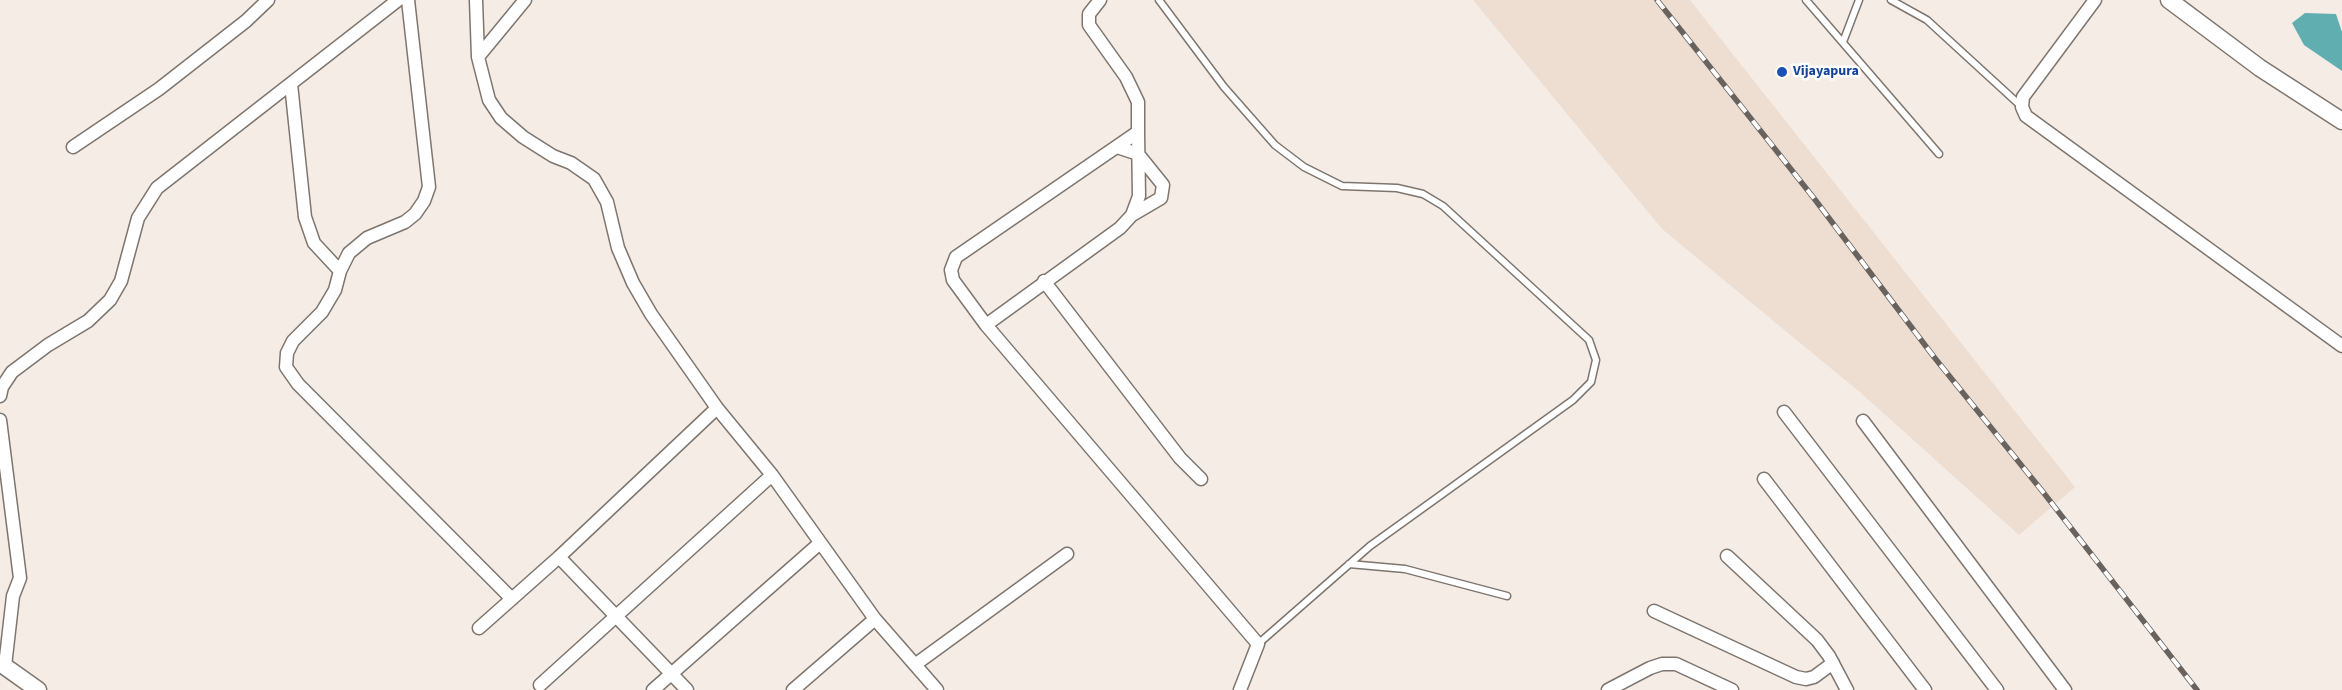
<!DOCTYPE html>
<style>
body{margin:0}
canvas{display:block;background:#f5ece5}
</style>
<canvas width="2342" height="690"></canvas>
<script>
const context = document.querySelector('canvas').getContext('2d');
context.lineJoin = 'round';
function paint(path, color) { context.fillStyle = color; context.fill(path, 'evenodd'); }
const shape = rows => new Path2D(rows.map(r => 'M' + r).join(''));
function stroke(path, color, width, dash) { context.strokeStyle = color; context.lineWidth = width; context.lineCap = dash ? 'butt' : 'round'; context.setLineDash(dash || []); context.stroke(path); }
function label(font, color, halo, rows, align = 'center') {
  context.font = font + ' "Source Sans 3",sans-serif'; context.lineWidth = 5; context.setLineDash([]); context.textBaseline = 'middle'; context.strokeStyle = halo; context.fillStyle = color; for (const [text, x, y, turn = 0] of rows) {
    context.save(); context.translate(x, y); context.rotate((+turn || 0) * Math.PI / 180); context.textAlign = isNaN(turn) ? turn : align; if (halo) context.strokeText(text, 0, 0); context.fillText(text, 0, 0); context.restore();
  }
}
paint(shape([
 [1473,0,1690,0,2075,487,2019,535,1862,394,1662,229]
]), '#eeded2');
paint(shape([
 [2305,13,2336,14,2342,32,2342,71,2304,45,2292,23]
]), '#61aeb1');
const service = shape([
 [1159,0,1224,87,1275,145,1304,167,1342,186,1397,188,1423,194,1443,206,1589,340,1596,360,1591,382,1573,400,1370,546,1258,644],
 [1806,0,1939,154],
 [1891,0,1927,20,2022,107],
 [1843,42,1859,0],
 [1349,564,1405,569,1507,596]
]);
const minor = shape([
 [476,0,478,57,489,100,501,118,523,137,553,156,571,163,594,179,607,202,618,248,633,283,651,314,717,408,772,475,875,619,937,690],
 [1100,0,1089,14,1089,25,1126,77,1138,102,1138,132,956,257,951,270,953,280,986,325,1258,644,1240,690],
 [2095,0,2023,97,2022,107,2026,116,2342,346],
 [478,57,525,0],
 [291,84,305,217,314,243,340,271,335,290,322,312,293,341,287,353,286,367,298,384,512,599],
 [73,147,159,89,246,21,268,0],
 [1117,147,1138,154,1163,185,1161,198,1132,215],
 [340,271,349,253,367,238,405,222,415,214,424,201,429,187,408,0],
 [1044,281,1180,458,1201,479],
 [986,325,1120,228,1132,215,1139,196,1138,132],
 [0,396,2,387,12,372,48,345,88,321,110,300,121,281,138,218,157,188,398,0],
 [1784,412,1997,690],
 [0,420,20,578,13,596,5,666],
 [1863,421,2065,690],
 [1764,479,1925,690],
 [1727,556,1817,640,1829,656,1847,690],
 [559,557,687,690],
 [1654,611,1796,677,1806,679,1814,677,1833,663],
 [479,628,559,557,717,408],
 [916,664,1067,554],
 [540,685,772,475],
 [653,690,820,543],
 [793,690,875,619],
 [1608,690,1650,668,1662,664,1676,664,1732,690]
]);
const tertiary = shape([
 [2169,0,2260,68,2342,121],
 [0,663,38,690]
]);
stroke(service, '#7d756e', 9);
stroke(minor, '#7d756e', 15);
stroke(tertiary, '#7d756e', 19);
stroke(service, '#fff', 6);
stroke(minor, '#fff', 12);
stroke(tertiary, '#fff', 16);
const rail = shape([
 [1657,0,1813,197,1934,357,2043,492,2197,690]
]);
stroke(rail, '#68635f', 5.5);
stroke(rail, '#fff', 4, [11]);
for (const [x, y, r, color] of [
 [1782,72,6,"#1a4fb4"]
]) { const dot = new Path2D(); dot.arc(x, y, r, 0, 2 * Math.PI); context.fillStyle = color; context.fill(dot); stroke(dot, '#fff', 2); }
label('bold 14px', '#164399', '#fff', [
 ["Vijayapura",1793,72]
], 'left');
</script>
